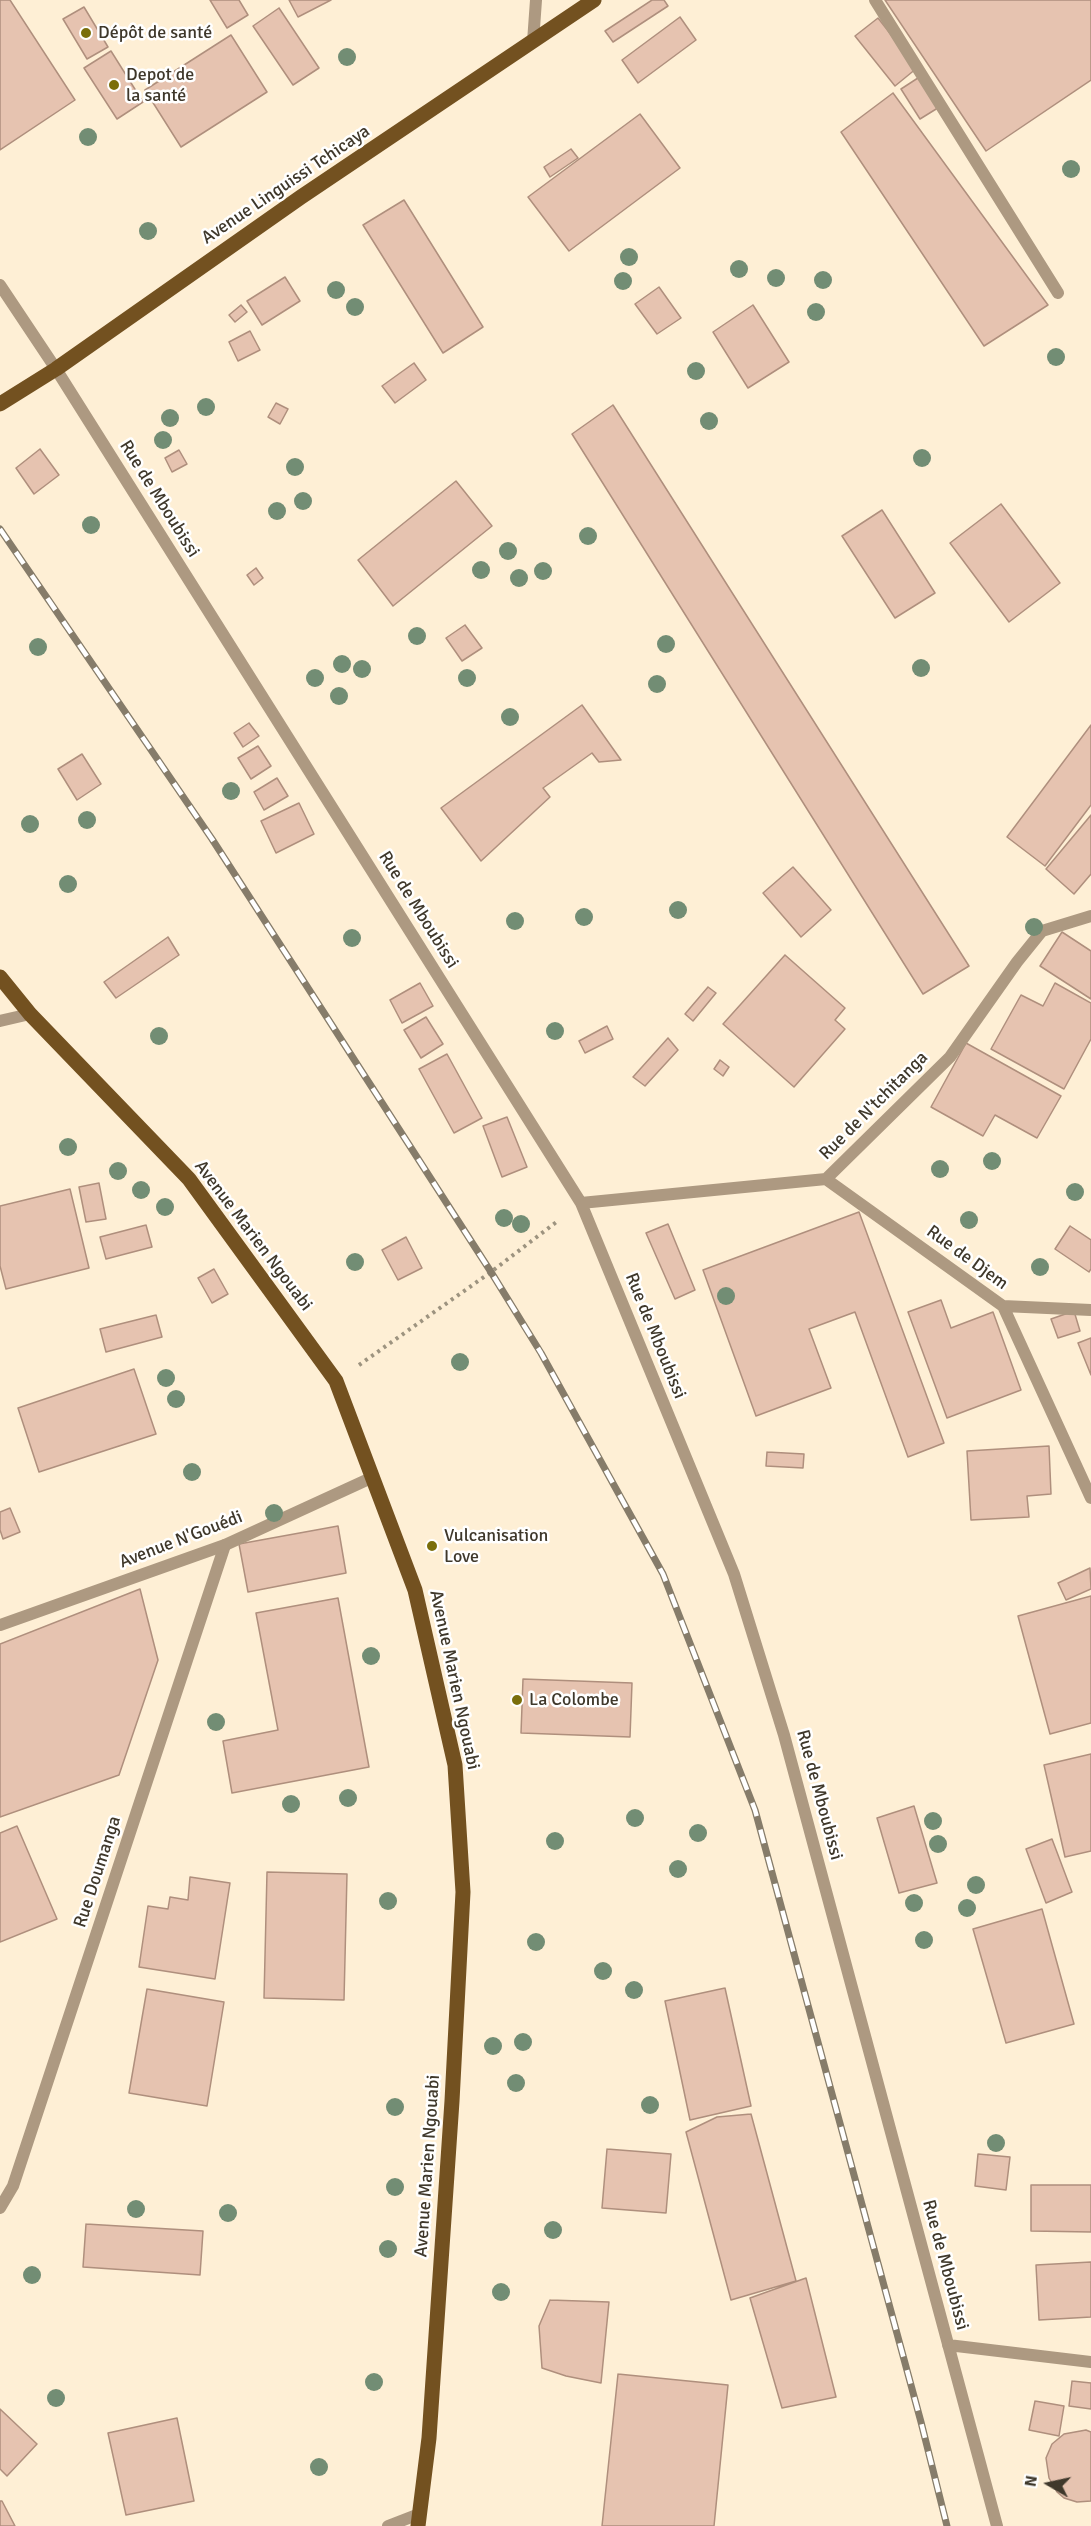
<!DOCTYPE html>
<meta charset="utf-8">
<style>
body{margin:0}
#map{position:relative;width:1091px;height:2526px;overflow:hidden;background:#feefd5;font-family:Signika,sans-serif}
canvas{display:block}
.north{position:absolute;left:1019px;top:2454px;width:60px;height:60px;-webkit-text-stroke:4px #fff;paint-order:stroke;rotate:279deg;font-size:16px;font-weight:700;line-height:24px;text-align:center;color:#3f382b}
.north::after{content:'';display:block;margin:auto;width:21px;height:27px;background:#3f382b;clip-path:polygon(50% 0,100% 100%,50% 72%,0 100%)}
</style>
<div id="map">
<canvas width="1091" height="2526"></canvas>
<div class="north">N</div>
</div>
<script>
const context = document.querySelector('canvas').getContext('2d');
context.lineJoin = 'round';
function paint(path, color) { context.fillStyle = color; context.fill(path, 'evenodd'); }
const shape = rows => new Path2D(rows.map(r => 'M' + r).join(''));
function stroke(path, color, width, dash) { context.strokeStyle = color; context.lineWidth = width; context.lineCap = dash ? 'butt' : 'round'; context.setLineDash(dash || []); context.stroke(path); }
function label(font, color, halo, rows, align = 'center') {
  context.font = font + ' Signika,sans-serif'; context.lineWidth = 5; context.setLineDash([]); context.textBaseline = 'middle'; context.strokeStyle = halo; context.fillStyle = color; for (const [text, x, y, turn = 0] of rows) {
    context.save(); context.translate(x, y); context.rotate((+turn || 0) * Math.PI / 180); context.textAlign = isNaN(turn) ? turn : align; if (halo) context.strokeText(text, 0, 0); context.fillText(text, 0, 0); context.restore();
  }
}
const building = shape([
 [0,0,10,0,75,100,0,150,0,0],
 [210,0,239,0,248,15,227,28,210,0],
 [289,0,331,0,298,17,289,0],
 [652,0,664,0,668,6,613,42,605,31,652,0],
 [885,0,1091,0,1091,80,986,151,885,0],
 [84,7,108,47,87,59,63,19,84,7],
 [279,8,319,68,293,85,253,26,279,8],
 [680,17,696,40,638,83,622,60,680,17],
 [878,18,917,68,895,86,855,36,878,18],
 [231,35,267,92,181,147,145,90,231,35],
 [111,51,143,102,117,119,84,68,111,51],
 [921,76,941,106,920,119,901,89,921,76],
 [893,93,1048,305,984,346,841,132,893,93],
 [640,114,680,168,569,251,528,197,640,114],
 [571,149,578,158,550,177,544,167,571,149],
 [404,200,483,327,443,353,363,225,404,200],
 [285,277,300,301,262,325,247,301,285,277],
 [659,287,681,318,657,334,635,304,659,287],
 [241,305,247,312,235,322,229,315,241,305],
 [753,305,789,362,748,388,713,332,753,305],
 [250,331,260,350,238,361,229,342,250,331],
 [414,363,426,380,395,403,382,386,414,363],
 [276,403,288,409,280,424,268,417,276,403],
 [613,405,969,966,923,994,572,434,613,405],
 [40,449,59,475,34,494,16,468,40,449],
 [179,450,187,464,172,472,165,458,179,450],
 [456,481,492,526,393,606,358,560,456,481],
 [1001,504,1060,583,1009,622,950,543,1001,504],
 [882,510,935,593,895,618,842,536,882,510],
 [256,568,263,578,254,585,247,575,256,568],
 [465,625,482,648,462,661,446,638,465,625],
 [582,705,621,760,599,762,592,753,543,788,550,797,481,861,441,808,582,705],
 [249,723,259,736,243,747,234,733,249,723],
 [1091,725,1091,805,1045,866,1007,837,1091,725],
 [258,746,271,766,251,779,238,758,258,746],
 [82,754,101,784,77,800,58,769,82,754],
 [277,778,288,796,264,810,254,792,277,778],
 [299,803,314,834,276,853,261,821,299,803],
 [1091,815,1091,874,1074,894,1046,869,1091,815],
 [793,867,831,910,801,937,763,893,793,867],
 [1062,932,1091,951,1091,999,1040,966,1062,932],
 [168,937,179,955,116,998,104,982,168,937],
 [785,955,845,1008,835,1020,845,1029,794,1087,723,1024,785,955],
 [420,983,433,1006,402,1023,390,1000,420,983],
 [1055,983,1091,1003,1091,1039,1064,1089,991,1049,1021,995,1043,1006,1055,983],
 [708,987,716,993,693,1021,685,1014,708,987],
 [426,1017,443,1044,421,1058,404,1030,426,1017],
 [607,1026,613,1039,585,1053,579,1041,607,1026],
 [668,1038,678,1050,645,1086,633,1077,668,1038],
 [966,1043,1061,1096,1037,1138,995,1115,983,1136,931,1107,966,1043],
 [447,1054,482,1118,454,1133,419,1069,447,1054],
 [720,1060,729,1067,723,1076,714,1069,720,1060],
 [507,1117,527,1167,502,1177,483,1126,507,1117],
 [99,1183,106,1219,86,1222,79,1187,99,1183],
 [70,1189,89,1268,6,1289,0,1266,0,1206,70,1189],
 [859,1212,944,1443,908,1457,855,1312,809,1329,831,1388,756,1416,703,1270,859,1212],
 [668,1224,695,1290,675,1299,646,1233,668,1224],
 [146,1225,152,1247,106,1259,100,1237,146,1225],
 [1070,1226,1091,1240,1091,1269,1089,1272,1055,1249,1070,1226],
 [406,1237,422,1268,398,1280,382,1250,406,1237],
 [214,1269,228,1294,212,1303,198,1278,214,1269],
 [941,1300,951,1328,993,1312,1021,1390,947,1418,908,1312,941,1300],
 [1074,1311,1080,1331,1058,1338,1051,1319,1074,1311],
 [156,1315,162,1337,106,1352,100,1329,156,1315],
 [1091,1338,1091,1375,1078,1343,1091,1338],
 [134,1369,156,1434,39,1472,18,1408,134,1369],
 [1049,1446,1051,1494,1027,1496,1029,1517,971,1520,967,1451,1049,1446],
 [767,1452,804,1454,803,1468,766,1466,767,1452],
 [10,1508,20,1532,3,1539,0,1530,0,1512,10,1508],
 [338,1526,346,1573,248,1592,239,1544,338,1526],
 [1090,1568,1091,1589,1066,1600,1058,1583,1090,1568],
 [140,1589,158,1660,119,1775,0,1817,0,1644,140,1589],
 [1091,1596,1091,1723,1050,1734,1018,1616,1091,1596],
 [338,1598,369,1767,232,1793,223,1741,278,1730,256,1613,338,1598],
 [523,1679,632,1683,630,1737,521,1733,523,1679],
 [1091,1754,1091,1851,1065,1857,1044,1765,1091,1754],
 [914,1806,937,1883,899,1893,877,1818,914,1806],
 [17,1826,57,1919,0,1942,0,1833,17,1826],
 [1052,1839,1072,1892,1046,1903,1026,1849,1052,1839],
 [267,1872,347,1874,344,2000,264,1998,267,1872],
 [190,1877,230,1883,215,1979,139,1967,148,1906,168,1909,170,1897,188,1900,190,1877],
 [1042,1909,1074,2024,1006,2043,973,1929,1042,1909],
 [725,1988,751,2106,690,2120,665,2001,725,1988],
 [147,1989,224,2002,207,2106,129,2093,147,1989],
 [751,2114,796,2281,731,2300,686,2132,717,2117,751,2114],
 [607,2149,671,2154,666,2213,602,2208,607,2149],
 [978,2154,1010,2157,1006,2190,975,2186,978,2154],
 [1031,2185,1091,2185,1091,2232,1031,2231,1031,2185],
 [86,2224,203,2231,200,2275,83,2267,86,2224],
 [1091,2262,1091,2317,1039,2320,1036,2265,1091,2262],
 [806,2278,836,2397,782,2408,750,2298,806,2278],
 [550,2300,609,2302,601,2383,566,2376,542,2368,539,2326,550,2300],
 [618,2374,728,2385,714,2526,602,2526,618,2374],
 [1072,2381,1091,2383,1091,2409,1069,2406,1072,2381],
 [1035,2401,1064,2406,1059,2436,1029,2430,1035,2401],
 [0,2409,37,2444,7,2476,0,2469,0,2409],
 [177,2418,194,2501,126,2515,108,2433,177,2418],
 [1086,2430,1091,2432,1091,2501,1077,2502,1064,2498,1057,2492,1049,2478,1046,2458,1052,2444,1064,2434,1086,2430],
 [0,2501,2,2501,15,2526,0,2526,0,2501]
]);
paint(building, '#e6c3b0');
stroke(building, '#af8f7d', 1.5);
stroke(shape([
 [359,1365,491,1272,559,1220]
]), '#9d937f', 4, [3, 4.5]);
stroke(shape([
 [875,0,1058,293]
]), '#ad9981', 12);
stroke(shape([
 [0,285,56,369,581,1203,734,1574,784,1735,997,2526],
 [0,1021,30,1014],
 [826,1179,1003,1306,1091,1498],
 [581,1203,826,1179,950,1057,1017,962,1042,931,1091,916],
 [1003,1306,1091,1310],
 [0,2208,13,2186,225,1545],
 [948,2345,1091,2362]
]), '#ad9981', 12);
stroke(shape([
 [533,42,536,0],
 [0,1625,225,1545,371,1478],
 [388,2526,419,2514]
]), '#ad9981', 12);
stroke(shape([
 [0,404,56,369,301,197,594,0],
 [0,977,30,1014,189,1179,336,1381,415,1590,455,1765,463,1892,452,2101,429,2438,418,2526]
]), '#735120', 15);
const rail = shape([
 [0,529,212,839,491,1272,541,1353,663,1574,755,1810,921,2422,947,2526]
]);
stroke(rail, '#867c6a', 7);
stroke(rail, '#fff', 4.5, [14]);
context.fillStyle = '#728d74';
for (const [x, y] of [
 [347,57],
 [88,137],
 [1071,169],
 [148,231],
 [629,257],
 [739,269],
 [776,278],
 [823,280],
 [623,281],
 [336,290],
 [355,307],
 [816,312],
 [1056,357],
 [696,371],
 [206,407],
 [170,418],
 [709,421],
 [163,440],
 [922,458],
 [295,467],
 [303,501],
 [277,511],
 [91,525],
 [588,536],
 [508,551],
 [481,570],
 [543,571],
 [519,578],
 [417,636],
 [666,644],
 [38,647],
 [342,664],
 [921,668],
 [362,669],
 [315,678],
 [467,678],
 [657,684],
 [339,696],
 [510,717],
 [231,791],
 [87,820],
 [30,824],
 [68,884],
 [678,910],
 [584,917],
 [515,921],
 [1034,927],
 [352,938],
 [555,1031],
 [159,1036],
 [68,1147],
 [992,1161],
 [940,1169],
 [118,1171],
 [141,1190],
 [1075,1192],
 [165,1207],
 [504,1218],
 [969,1220],
 [521,1224],
 [355,1262],
 [1040,1267],
 [726,1296],
 [460,1362],
 [166,1378],
 [176,1399],
 [192,1472],
 [274,1513],
 [371,1656],
 [216,1722],
 [348,1798],
 [291,1804],
 [635,1818],
 [933,1821],
 [698,1833],
 [555,1841],
 [938,1844],
 [678,1869],
 [976,1885],
 [388,1901],
 [914,1903],
 [967,1908],
 [924,1940],
 [536,1942],
 [603,1971],
 [634,1990],
 [523,2042],
 [493,2046],
 [516,2083],
 [650,2105],
 [395,2107],
 [996,2143],
 [395,2187],
 [136,2209],
 [228,2213],
 [553,2230],
 [388,2249],
 [32,2275],
 [501,2292],
 [374,2382],
 [56,2398],
 [319,2467]
]) { context.beginPath(); context.arc(x, y, 9, 0, 2 * Math.PI); context.fill(); }
for (const [x, y, r, color] of [
 [86,33,6,"#7a6e0b"],
 [114,85,6,"#7a6e0b"],
 [432,1546,6,"#7a6e0b"],
 [517,1700,6,"#7a6e0b"]
]) { const dot = new Path2D(); dot.arc(x, y, r, 0, 2 * Math.PI); context.fillStyle = color; context.fill(dot); stroke(dot, '#fff', 2); }
label('18px', '#3f382b', '#fff', [
 ["Dépôt de santé",98,33],
 ["Depot de",126,75],
 ["la santé",126,96],
 ["Vulcanisation",444,1536],
 ["Love",444,1557],
 ["La Colombe",529,1700]
], 'left');
label('18px', '#3f382b', '#fff', [
 ["Avenue Linguissi Tchicaya",286,185,-34],
 ["Rue de Mboubissi",159,499,58],
 ["Rue de Mboubissi",418,910,58],
 ["Rue de N'tchitanga",874,1106,-45],
 ["Avenue Marien Ngouabi",253,1236,53],
 ["Rue de Djem",967,1258,36],
 ["Rue de Mboubissi",655,1336,68],
 ["Avenue N'Gouédi",181,1540,-21],
 ["Avenue Marien Ngouabi",454,1680,78],
 ["Rue de Mboubissi",819,1795,75],
 ["Rue Doumanga",98,1872,-72],
 ["Avenue Marien Ngouabi",428,2166,-86],
 ["Rue de Mboubissi",945,2265,75]
]);
</script>
